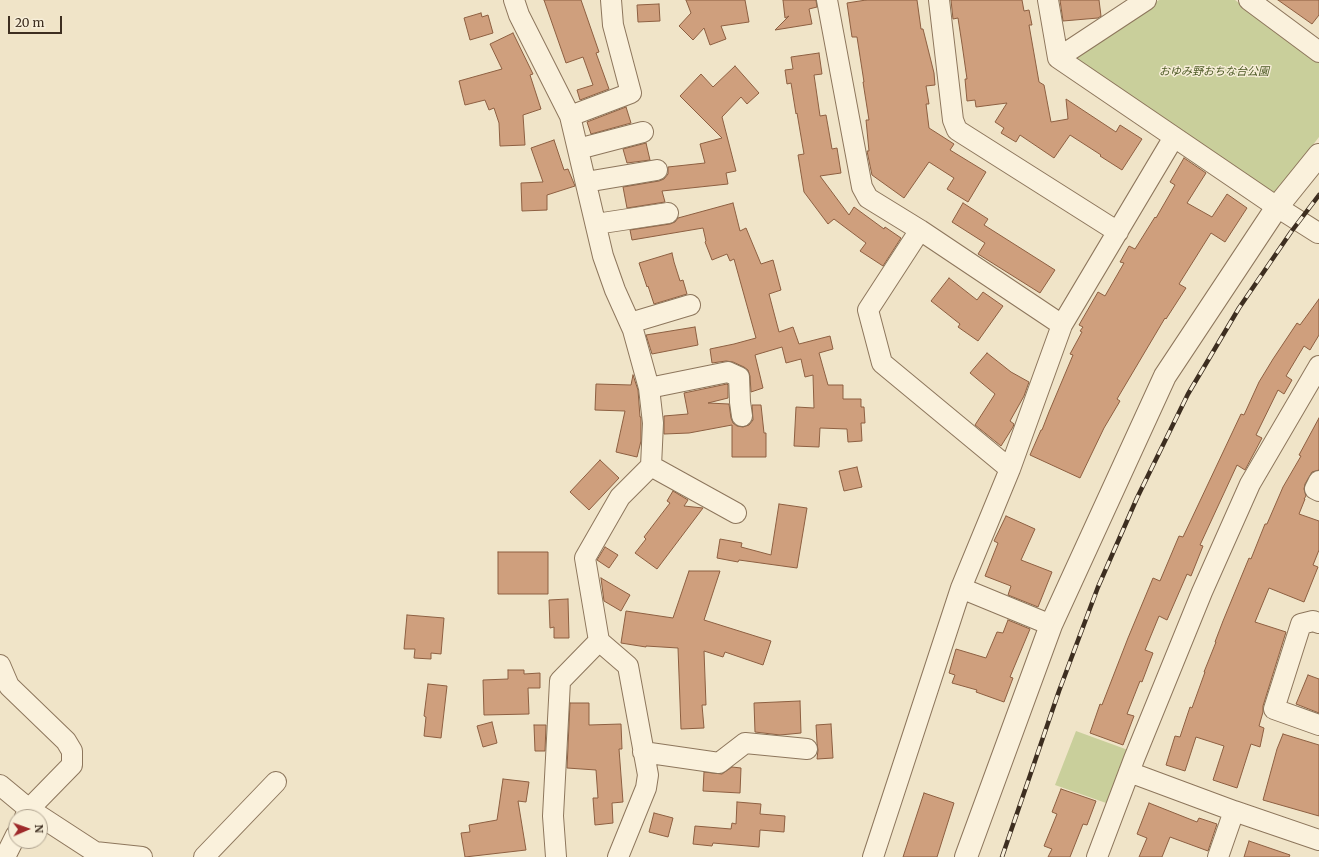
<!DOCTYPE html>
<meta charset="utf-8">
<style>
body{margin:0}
#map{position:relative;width:1319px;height:857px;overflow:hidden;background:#f0e4c8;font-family:Merriweather,serif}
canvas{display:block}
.north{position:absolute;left:8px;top:809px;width:40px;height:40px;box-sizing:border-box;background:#f7eed8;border:1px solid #ada18e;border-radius:50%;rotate:88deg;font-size:11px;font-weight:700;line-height:16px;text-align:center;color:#3d2e20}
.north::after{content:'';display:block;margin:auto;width:14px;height:18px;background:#9e2a2b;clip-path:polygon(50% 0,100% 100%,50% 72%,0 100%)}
.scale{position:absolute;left:8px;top:16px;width:54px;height:18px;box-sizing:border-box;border:2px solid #3d2e20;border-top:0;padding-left:5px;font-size:12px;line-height:14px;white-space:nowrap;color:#3d2e20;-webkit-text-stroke:3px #f7eed8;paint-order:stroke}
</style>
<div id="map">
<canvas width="1319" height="857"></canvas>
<div class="north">N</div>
<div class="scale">20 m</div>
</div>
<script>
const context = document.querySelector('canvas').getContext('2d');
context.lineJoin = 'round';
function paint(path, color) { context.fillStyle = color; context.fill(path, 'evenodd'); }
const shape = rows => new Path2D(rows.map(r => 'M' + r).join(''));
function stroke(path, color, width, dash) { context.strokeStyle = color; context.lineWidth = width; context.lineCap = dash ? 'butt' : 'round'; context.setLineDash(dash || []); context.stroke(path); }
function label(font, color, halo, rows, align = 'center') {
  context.font = font + ' Merriweather,"Noto Sans JP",serif'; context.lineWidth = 3; context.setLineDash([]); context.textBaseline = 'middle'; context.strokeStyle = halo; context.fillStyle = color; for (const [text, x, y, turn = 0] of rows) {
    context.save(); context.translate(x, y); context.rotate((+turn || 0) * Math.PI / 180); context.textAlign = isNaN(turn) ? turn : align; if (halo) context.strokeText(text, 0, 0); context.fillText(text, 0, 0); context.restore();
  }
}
paint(shape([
 [1159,0,1235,0,1319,60,1319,137,1273,197,1068,60],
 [1076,731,1128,750,1109,804,1055,785]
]), '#c9cf9b');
const building = shape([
 [544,0,581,0,599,52,596,53,609,89,580,100,577,90,593,85,583,57,566,63,544,0],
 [686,0,745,0,749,22,721,26,726,39,710,45,704,28,693,40,679,26,691,13,686,0],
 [783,0,816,0,817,7,809,9,812,24,775,30,789,16,785,18,783,0],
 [866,0,917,0,921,29,923,29,934,73,935,85,926,86,929,104,926,104,929,128,954,144,950,150,986,172,968,202,947,189,954,178,929,162,904,198,872,175,867,151,869,151,866,120,869,120,863,82,864,82,857,37,852,37,847,3,866,0],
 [951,0,1022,0,1024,11,1029,10,1032,25,1029,25,1039,82,1044,85,1051,122,1068,119,1066,99,1116,132,1120,125,1142,139,1122,170,1100,156,1101,155,1070,135,1054,158,1020,135,1016,142,1001,133,1004,128,995,122,1007,103,976,107,975,100,967,101,965,79,967,79,962,44,958,18,953,19,951,0],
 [1060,0,1099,0,1101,16,1098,18,1063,21,1060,0],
 [1278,0,1319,0,1319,15,1312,24,1278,0],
 [659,4,660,21,638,22,637,5,659,4],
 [481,13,482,17,488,15,493,33,470,40,464,18,481,13],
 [513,33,533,74,530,75,541,109,523,115,525,145,500,146,499,123,494,108,489,110,485,100,465,105,459,81,502,69,490,44,513,33],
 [819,53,822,74,814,75,820,116,826,115,832,149,837,148,841,173,820,176,849,215,854,207,884,229,885,227,901,238,883,266,860,251,866,243,834,219,828,224,804,192,798,155,804,154,797,113,796,114,791,83,787,84,785,70,793,69,791,57,819,53],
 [735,66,759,93,747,104,741,97,722,117,736,171,726,173,728,184,662,191,665,202,627,208,623,187,659,181,664,179,668,174,668,167,705,163,700,144,722,138,680,96,701,74,713,87,735,66],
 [626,107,631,123,591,134,587,122,626,107],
 [554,140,564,170,568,169,575,186,547,195,547,210,522,211,521,183,543,182,531,148,554,140],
 [646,143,650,160,627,163,623,149,646,143],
 [1184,158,1206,173,1187,203,1212,217,1227,194,1247,208,1225,242,1211,233,1179,284,1186,288,1166,319,1165,318,1117,399,1120,401,1104,428,1080,478,1030,455,1041,430,1042,430,1049,412,1073,355,1070,354,1082,332,1080,331,1083,327,1079,325,1098,292,1105,296,1124,263,1120,262,1129,246,1135,249,1155,217,1156,218,1175,185,1170,182,1184,158],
 [733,203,740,231,746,228,761,264,773,260,781,290,769,294,779,332,793,327,799,344,830,336,833,349,819,353,828,385,843,385,843,399,861,399,861,407,864,407,865,423,861,423,862,441,848,442,847,429,820,428,819,447,794,446,796,407,814,408,813,375,805,377,801,359,786,363,782,347,755,355,763,388,751,392,750,376,748,370,744,367,733,362,726,361,712,363,710,349,734,344,756,338,734,259,730,261,727,254,712,260,705,242,706,241,703,228,632,240,630,230,670,224,675,222,678,218,733,203],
 [963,203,988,219,984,225,1055,270,1040,293,978,254,985,243,952,222,963,203],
 [672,253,674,262,680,281,683,280,687,294,654,304,648,286,647,287,639,263,672,253],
 [949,278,977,300,983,292,1003,306,978,341,958,327,960,324,931,301,949,278],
 [1319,299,1319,335,1310,350,1304,346,1286,376,1292,380,1284,394,1278,390,1256,435,1262,438,1245,470,1237,465,1200,545,1203,546,1191,576,1187,574,1167,620,1159,616,1145,650,1153,653,1142,682,1140,681,1127,714,1134,716,1123,745,1090,733,1100,704,1102,705,1128,638,1153,578,1160,581,1179,536,1183,537,1241,414,1244,415,1259,382,1273,359,1297,323,1300,325,1319,299],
 [695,327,698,345,652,354,646,335,695,327],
 [987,353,1011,372,1029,382,1024,396,1010,421,1014,424,1013,427,1001,446,975,425,995,394,970,373,987,353],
 [633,375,638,390,640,417,641,417,641,441,637,457,616,452,625,411,595,410,596,384,631,385,633,375],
 [727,384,728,385,728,398,708,403,729,404,731,418,733,423,737,426,743,427,749,425,753,420,752,405,761,405,764,433,766,433,766,457,732,457,732,425,689,433,664,434,664,416,688,414,684,393,727,384],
 [1319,418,1319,470,1312,472,1305,484,1304,489,1306,496,1304,499,1305,499,1299,514,1319,521,1319,550,1313,565,1318,567,1304,602,1269,588,1255,622,1286,632,1263,706,1263,712,1259,726,1264,728,1260,747,1251,744,1237,788,1213,780,1224,746,1196,737,1185,771,1166,765,1175,736,1180,737,1190,707,1192,708,1205,672,1204,672,1216,642,1215,642,1223,621,1249,558,1251,559,1265,524,1267,524,1283,487,1301,456,1299,455,1319,418],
 [600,460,619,478,589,510,570,492,600,460],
 [857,467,862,487,844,491,839,471,857,467],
 [673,491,688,500,684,506,703,508,657,569,635,553,646,539,644,537,670,503,667,501,673,491],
 [779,504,807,508,797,568,739,560,738,562,717,558,720,539,742,543,741,547,771,555,779,504],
 [1006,516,1035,529,1021,560,1052,572,1038,607,1008,595,1011,586,985,576,998,543,994,541,1006,516],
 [605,547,618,555,609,568,597,560,605,547],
 [498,552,548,552,548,594,498,594,498,552],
 [689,571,720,571,704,620,771,641,763,665,725,652,723,657,704,651,706,705,702,705,704,728,681,729,678,648,646,646,646,647,621,643,626,611,673,618,689,571],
 [601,578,630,595,621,611,604,601,601,578],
 [568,599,569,638,554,638,554,627,550,628,549,600,568,599],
 [407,615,444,618,441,654,431,653,431,659,414,658,415,649,404,649,407,615],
 [1008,620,1030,629,1010,677,1013,678,1004,702,976,692,977,690,952,683,955,675,949,673,956,649,986,658,997,632,1003,633,1008,620],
 [508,670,524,670,524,674,540,673,540,688,528,688,529,714,484,715,483,680,508,679,508,670],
 [1308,675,1319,679,1319,713,1296,704,1308,675],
 [428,684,447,686,441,738,424,736,426,717,424,716,428,684],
 [800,701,801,733,780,735,755,732,754,703,800,701],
 [570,703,589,703,589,725,621,724,622,749,619,749,623,802,612,803,613,823,595,825,593,798,598,798,596,770,567,768,570,703],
 [492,722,497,743,483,747,477,726,492,722],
 [831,724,833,758,817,759,818,750,817,743,816,725,831,724],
 [534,725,546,725,545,751,535,751,534,725],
 [1283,734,1319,745,1319,816,1263,800,1277,749,1283,734],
 [732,767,741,768,740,793,703,791,704,772,722,774,732,767],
 [503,779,529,782,526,802,518,801,526,850,465,857,461,833,470,832,469,825,497,820,503,779],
 [1061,789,1096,801,1087,825,1083,824,1070,857,1048,857,1052,849,1044,846,1057,814,1052,812,1061,789],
 [924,793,954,803,937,857,903,857,924,793],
 [737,802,761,804,760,814,785,816,784,832,760,830,759,847,713,843,712,846,693,844,695,826,731,829,732,823,736,824,737,802],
 [1149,803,1197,822,1199,818,1217,824,1208,851,1170,837,1162,857,1139,857,1147,838,1137,834,1149,803],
 [654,813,673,818,668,837,649,832,654,813],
 [1249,841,1290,855,1289,857,1244,857,1249,841]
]);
paint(building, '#cf9f7d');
stroke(building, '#8d5f41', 1);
const minor = shape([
 [514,0,519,15,570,116,631,93,613,25,611,0],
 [827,0,862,187,868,198,920,230,1062,325],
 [939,0,953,120,957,130,1118,232],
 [1048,0,1058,58,1277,207,1318,233],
 [1249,0,1319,52],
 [1058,58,1146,0],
 [578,149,643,132],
 [586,182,657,170],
 [596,224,668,213],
 [920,230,868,310,882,363,1010,469],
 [630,323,690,305],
 [649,388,728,372,739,377,740,402,742,416],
 [651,466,736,513],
 [1319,481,1315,489,1319,491],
 [961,588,1051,625],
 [1319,623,1313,621,1301,624,1274,709,1319,725],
 [599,641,628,666,648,775,646,788,618,857],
 [0,665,9,686,66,741,72,751,72,765,29,809,25,817],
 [643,752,719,763,745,743,807,749],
 [1129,772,1234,811,1319,840],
 [0,785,29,809,95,852,142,857],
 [5,857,16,835],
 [204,857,276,782],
 [556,857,553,816,560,681,599,641,585,558,620,497,651,466,653,423,649,388,633,330,615,290,603,256,570,116],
 [873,857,961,588,1010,469,1062,325,1174,137],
 [1097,857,1134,759,1202,592,1250,484,1319,366],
 [1218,857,1234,811]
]);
const tertiary = shape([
 [966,857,1051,625,1165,376,1277,207,1319,155]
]);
stroke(minor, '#8d765c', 22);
stroke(tertiary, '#8d765c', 24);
stroke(minor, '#faf1dc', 20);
stroke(tertiary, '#faf1dc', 22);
const rail = shape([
 [1002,857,1059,691,1098,587,1137,498,1188,394,1239,308,1291,232,1319,195]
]);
stroke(rail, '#3d2e20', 4.5);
stroke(rail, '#f7eed8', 3, [9]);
label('italic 11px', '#4d5a26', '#f7eed8', [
 ["おゆみ野おちな台公園",1214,72]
]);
</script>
